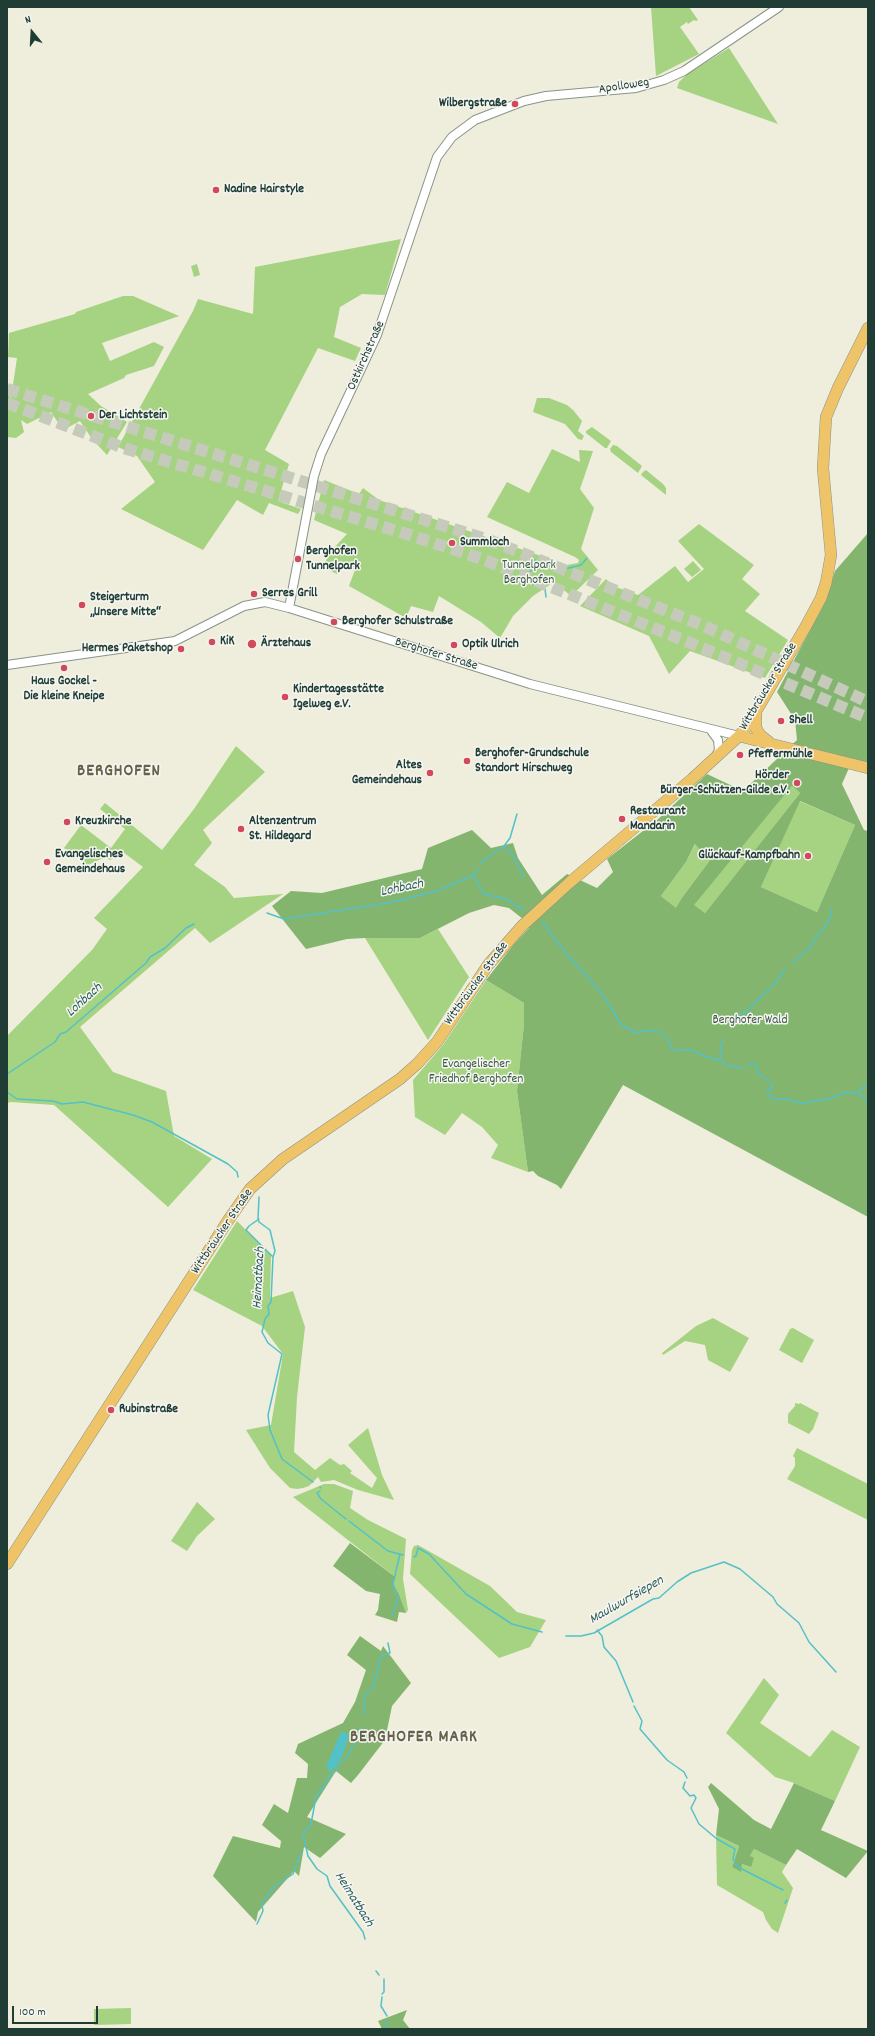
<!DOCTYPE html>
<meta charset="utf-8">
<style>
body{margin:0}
#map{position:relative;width:875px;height:2036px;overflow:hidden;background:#efeddb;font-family:Dekko,sans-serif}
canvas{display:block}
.frame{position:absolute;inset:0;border:8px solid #1f3d34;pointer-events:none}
.north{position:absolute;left:12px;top:12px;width:40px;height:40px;-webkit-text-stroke:3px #f6f6f2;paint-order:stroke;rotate:342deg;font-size:11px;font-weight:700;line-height:16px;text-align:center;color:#1f3d34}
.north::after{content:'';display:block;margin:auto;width:14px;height:18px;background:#1f3d34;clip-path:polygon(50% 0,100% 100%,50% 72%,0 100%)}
.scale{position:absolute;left:12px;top:2006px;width:86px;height:18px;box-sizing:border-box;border:2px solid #1f3d34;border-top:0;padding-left:5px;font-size:12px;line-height:14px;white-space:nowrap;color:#1f3d34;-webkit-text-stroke:3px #f6f6f2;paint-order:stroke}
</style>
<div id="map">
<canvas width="875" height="2036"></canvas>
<div class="frame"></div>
<div class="north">N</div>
<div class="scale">100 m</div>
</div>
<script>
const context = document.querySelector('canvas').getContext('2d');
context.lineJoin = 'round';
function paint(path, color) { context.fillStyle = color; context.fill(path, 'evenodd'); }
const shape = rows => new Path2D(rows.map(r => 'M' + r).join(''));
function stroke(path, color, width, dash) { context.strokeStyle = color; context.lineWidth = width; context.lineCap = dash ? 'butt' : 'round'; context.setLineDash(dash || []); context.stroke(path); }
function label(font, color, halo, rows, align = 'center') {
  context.font = font + ' Dekko,sans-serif'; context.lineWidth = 3; context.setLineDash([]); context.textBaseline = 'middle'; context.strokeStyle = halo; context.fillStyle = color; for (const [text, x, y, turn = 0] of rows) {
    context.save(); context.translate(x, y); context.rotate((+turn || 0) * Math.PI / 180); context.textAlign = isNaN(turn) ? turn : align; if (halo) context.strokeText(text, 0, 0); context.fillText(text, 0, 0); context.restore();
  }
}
paint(shape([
 [651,7,689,7,698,20,696,21,694,20,688,24,687,22,680,27,699,54,656,76],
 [729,48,778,124,677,88,679,82,686,75],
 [401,239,385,295,362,294,340,307,334,337,361,348,355,361,318,348,265,450,289,464,278,501,301,509,298,514,269,503,263,515,237,500,203,550,121,509,155,482,137,456,118,447,193,311,198,299,253,314,255,267],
 [197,264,200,275,194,277,191,266],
 [123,296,133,296,179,316,102,343,110,361,154,342,164,347,154,366,126,375,124,378,88,394,101,406,127,422,107,455,92,439,80,421,63,430,51,412,27,424,21,420,24,432,16,438,7,437,7,390,11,398,17,358,8,357,9,333,75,314,76,312],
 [537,398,549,398,567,405,573,410,582,421,578,431,584,436,582,440,578,439,565,424,533,412],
 [592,427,611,441,607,448,605,448,586,433,586,431],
 [613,445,617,446,642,466,638,473,611,452,610,449],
 [552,449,580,462,579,450,593,451,580,489,594,508,581,549,598,570,571,596,554,582,533,596,513,616,500,638,481,622,439,596,433,612,411,606,406,618,349,586,355,570,342,564,337,574,323,567,330,552,347,534,314,520,324,480,359,494,363,488,379,500,567,565,578,563,579,560,575,557,487,517,507,482,529,493],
 [646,470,663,484,666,488,666,495,641,475,643,472],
 [699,524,754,565,742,579,760,594,745,611,788,640,765,678,690,651,669,674,649,636,580,606,606,579,613,586,638,595,675,566,688,582,704,569,678,541],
 [693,561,701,570,692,577,684,569],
 [236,746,265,772,203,830,212,843,194,865,225,887,234,898,283,894,210,943,195,928,80,1027,113,1072,166,1091,174,1136,212,1159,168,1207,54,1105,11,1102,7,1103,7,1036,92,950,107,929,94,918,143,867,123,852,110,860,105,857,88,865,64,848,81,825,111,848,125,829,100,809,105,803,162,850,194,809],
 [792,786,800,793,705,913,693,905],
 [799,801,855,825,817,912,761,887],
 [696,843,710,860,681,899,676,909,661,896,686,862],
 [438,929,469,977,428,1040,365,938,420,938],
 [486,980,524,1003,524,1024,517,1091,528,1172,491,1158,498,1145,482,1127,462,1113,445,1135,415,1117,413,1080,443,1045],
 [237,1221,271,1255,270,1298,293,1291,305,1327,297,1397,294,1452,315,1470,330,1458,340,1465,344,1464,352,1471,350,1473,372,1488,377,1478,348,1445,368,1428,382,1475,394,1500,358,1490,334,1480,321,1482,318,1477,309,1486,303,1488,297,1489,290,1488,270,1468,246,1430,271,1425,283,1354,262,1326,193,1290],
 [713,1318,749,1338,730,1372,708,1360,705,1345,685,1341,663,1355,662,1353,696,1326],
 [793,1328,814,1340,802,1363,779,1350,790,1329],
 [795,1403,799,1404,800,1403,819,1413,813,1429,809,1434,788,1423,788,1414,795,1406],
 [797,1448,868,1484,868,1520,787,1479,795,1466,795,1458,793,1456],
 [324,1484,334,1484,353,1491,350,1508,368,1520,406,1539,403,1579,408,1610,406,1613,399,1594,393,1586,394,1576,293,1497],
 [197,1502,215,1519,197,1536,187,1551,171,1541],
 [418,1545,490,1586,517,1612,546,1620,530,1647,499,1658,410,1574,412,1550,414,1546],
 [764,1678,779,1695,760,1723,810,1757,832,1730,860,1747,835,1801,794,1783,775,1777,726,1733],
 [716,1835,739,1846,732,1867,740,1871,742,1864,751,1867,750,1856,754,1849,786,1865,782,1872,793,1888,778,1933,772,1929,766,1920,763,1912,717,1885],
 [131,2008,131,2024,94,2025,94,2009]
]), '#a5d381');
paint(shape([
 [868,533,868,772,849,768,842,784,864,830,868,831,868,1217,623,1085,561,1189,557,1185,538,1176,533,1171,528,1172,517,1091,524,1024,524,1003,486,980,514,944,529,928,523,919,509,908,494,905,469,913,420,938,365,938,347,939,306,949,272,906,291,891,322,893,422,869,428,848,472,830,491,848,513,843,518,858,542,895,567,874,597,888,613,872,607,859,657,820,707,774,743,791,797,740,795,720,777,692,825,602,835,571],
 [792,786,800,793,705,913,694,905],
 [800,801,855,825,817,912,761,887],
 [695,844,710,860,681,899,676,908,661,896,686,862],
 [350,1543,394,1576,394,1586,399,1594,406,1613,399,1612,397,1622,375,1615,378,1610,380,1594,366,1591,333,1566],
 [360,1636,381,1651,383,1646,411,1683,392,1706,385,1740,358,1775,351,1783,336,1771,307,1817,346,1834,320,1858,304,1847,299,1876,294,1871,258,1912,256,1922,213,1876,233,1836,280,1848,281,1841,262,1825,274,1804,288,1813,297,1778,307,1778,308,1764,295,1753,298,1744,343,1723,355,1702,366,1670,347,1655],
 [711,1783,754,1820,771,1829,794,1783,835,1801,821,1830,868,1851,846,1878,797,1849,786,1865,754,1849,750,1856,754,1858,751,1867,742,1864,741,1872,732,1867,739,1846,716,1835,719,1809,708,1787],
 [407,2010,403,2020,410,2029,382,2029,378,2021]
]), '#84b56f');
paint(shape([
 [341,1732,349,1734,344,1752,335,1768,330,1771,326,1767]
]), '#53c1c8');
stroke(shape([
 [534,560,557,568,569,568,581,565,587,558],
 [532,567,529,576,529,582,545,589,546,597],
 [504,846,510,838,517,814],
 [481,864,485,859,504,846,514,857,524,877],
 [474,875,478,868],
 [267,913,284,919,393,902,437,891,474,875,483,894,506,899,523,910],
 [542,922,565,952,600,991,621,1024,636,1033,649,1030,660,1032,667,1037,672,1050,691,1050,709,1058,720,1060,726,1065,743,1068],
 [792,963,809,949,815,939,829,921,832,908],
 [734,1023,740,1014,746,1012,778,980,785,969],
 [720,1060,721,1046,724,1039],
 [748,1066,752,1063,756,1065,757,1072,772,1084,772,1088,767,1093,773,1099,786,1099,801,1103,829,1099,847,1092,860,1094,868,1102],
 [7,1074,55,1042,60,1034,66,1032,146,963,150,957,165,948,186,928,194,924],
 [7,1092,17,1099,53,1101,62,1104,83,1102,133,1115,152,1122,228,1164,237,1172,238,1177],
 [857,1093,866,1085],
 [259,1197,258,1219,259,1222,270,1230,275,1251,273,1257,271,1302,268,1306,269,1314,265,1319,262,1332,268,1343,282,1354,268,1415,270,1430,282,1459,313,1482],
 [259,1219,249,1226,246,1230,273,1257],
 [320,1487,321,1488],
 [320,1491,317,1493,321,1499,346,1519],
 [349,1521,388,1551,403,1555],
 [414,1557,416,1556,418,1548,429,1554,466,1594,512,1624,542,1632],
 [392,1615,398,1599,393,1584,400,1554],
 [597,1630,602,1636,604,1647,616,1661,633,1702],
 [566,1636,581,1636,594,1633,653,1599,659,1598,677,1582,691,1573,724,1562,740,1569,773,1597,777,1604,799,1623,809,1642,836,1672],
 [634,1706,642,1721,640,1729,667,1760,684,1772,687,1778],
 [363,1714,365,1704,364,1696,374,1686,380,1659,381,1656,390,1653,388,1643],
 [361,1728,347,1757,340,1763,336,1771,329,1776,328,1780,316,1797,311,1824,303,1834,308,1856,317,1869,327,1876,330,1886,363,1932,365,1939],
 [685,1782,683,1788,690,1796,694,1795,696,1798,691,1808,699,1824,717,1839,735,1849,733,1859,738,1867,783,1890],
 [785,1903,787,1900],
 [257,1924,263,1911,262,1905,266,1897,275,1886,293,1874,301,1852],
 [376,1971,379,1975],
 [382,1994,384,1992,384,1979],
 [382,1997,381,2006,387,2016],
 [386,2029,387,2020]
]), '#53c1c8', 1.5);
stroke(shape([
 [7,389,489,540,702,625,868,702],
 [7,403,124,448,407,534,482,559,693,644,868,718]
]), '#c5caba', 12, [12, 6]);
const minor = shape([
 [289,608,314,476,321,454,377,335,437,157,452,137,475,120,524,101,546,96,636,88,664,80,684,71,779,7],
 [7,665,175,641,244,606,265,602,289,608,530,684,739,736],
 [710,729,718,740,719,750,716,756]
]);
const major = shape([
 [756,714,756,728,760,735,769,742],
 [739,736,868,768],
 [7,1564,227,1222,250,1189,283,1159,400,1079,417,1064,437,1042,488,965,522,926,569,883,692,779,739,736,748,725,806,626,821,598,826,583,831,555,823,468,826,417,838,388,868,328]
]);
stroke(minor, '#879588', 10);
stroke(major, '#879588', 12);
stroke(minor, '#fff', 8);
stroke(major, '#efc469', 11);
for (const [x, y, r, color] of [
 [515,104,4,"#d1495b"],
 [216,190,4,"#d1495b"],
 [91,416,4,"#d1495b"],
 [452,543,4,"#d1495b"],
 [298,559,4,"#d1495b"],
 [254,594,4,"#d1495b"],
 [82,605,4,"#d1495b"],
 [334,622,4,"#d1495b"],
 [212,642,4,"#d1495b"],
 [252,644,5,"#d1495b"],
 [454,645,4,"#d1495b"],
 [181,649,4,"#d1495b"],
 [64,668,4,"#d1495b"],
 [285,697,4,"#d1495b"],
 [781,721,4,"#d1495b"],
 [740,755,4,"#d1495b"],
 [467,761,4,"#d1495b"],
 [430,773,4,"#d1495b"],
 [797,783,4,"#d1495b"],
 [622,819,4,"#d1495b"],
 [67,822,4,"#d1495b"],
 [241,829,4,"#d1495b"],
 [808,856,4,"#d1495b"],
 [47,862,4,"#d1495b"],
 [111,1410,4,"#d1495b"]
]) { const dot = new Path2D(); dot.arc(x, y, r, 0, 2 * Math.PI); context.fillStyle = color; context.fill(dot); stroke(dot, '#f6f6f2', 1.5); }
label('13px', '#1f3d34', '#f6f6f2', [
 ["Apolloweg",624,87,-9],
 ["Ostkirchstraße",367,356,-66],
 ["Berghofer Straße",436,655,17],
 ["Wittbräucker Straße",769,687,-59],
 ["Wittbräucker Straße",477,984,-54],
 ["Wittbräucker Straße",223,1232,-56]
]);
label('bold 13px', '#1f3d34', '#f6f6f2', [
 ["Wilbergstraße",507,104,"right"],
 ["Nadine Hairstyle",224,190],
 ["Der Lichtstein",99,416],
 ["Summloch",460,543],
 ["Berghofen",306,552],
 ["Tunnelpark",306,567],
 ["Serres Grill",262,594],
 ["Steigerturm",90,598],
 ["„Unsere Mitte“",90,613],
 ["Berghofer Schulstraße",342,622],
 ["KiK",220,642],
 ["Ärztehaus",261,644],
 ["Optik Ulrich",462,645],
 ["Hermes Paketshop",173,649,"right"],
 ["Haus Gockel -",64,682,"center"],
 ["Die kleine Kneipe",64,697,"center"],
 ["Kindertagesstätte",293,690],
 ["Igelweg e.V.",293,705],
 ["Shell",789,721],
 ["Berghofer-Grundschule",475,754],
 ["Standort Hirschweg",475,769],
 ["Pfeffermühle",748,755],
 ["Altes",422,766,"right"],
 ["Gemeindehaus",422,781,"right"],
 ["Hörder",789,776,"right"],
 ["Bürger-Schützen-Gilde e.V.",789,791,"right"],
 ["Restaurant",630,812],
 ["Mandarin",630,827],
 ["Kreuzkirche",75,822],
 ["Altenzentrum",249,822],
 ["St. Hildegard",249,837],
 ["Evangelisches",55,855],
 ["Gemeindehaus",55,870],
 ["Glückauf-Kampfbahn",800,856,"right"],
 ["Rubinstraße",119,1410]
], 'left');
label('13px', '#3a5b43', '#f6f6f2', [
 ["Tunnelpark",529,566],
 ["Berghofen",529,581],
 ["Berghofer Wald",750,1021],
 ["Evangelischer",476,1065],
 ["Friedhof Berghofen",476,1080]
]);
label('italic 14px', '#2c5e59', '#f6f6f2', [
 ["Lohbach",402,889,-12],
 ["Lohbach",85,1001,-42],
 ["Heimatbach",260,1278,-87],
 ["Maulwurfsiepen",627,1601,-30],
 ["Heimatbach",353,1900,58]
]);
context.letterSpacing = '1px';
label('bold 17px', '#656348', '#f6f6f2', [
 ["BERGHOFEN",119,773],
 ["BERGHOFER MARK",414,1739]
]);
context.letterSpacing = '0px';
</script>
